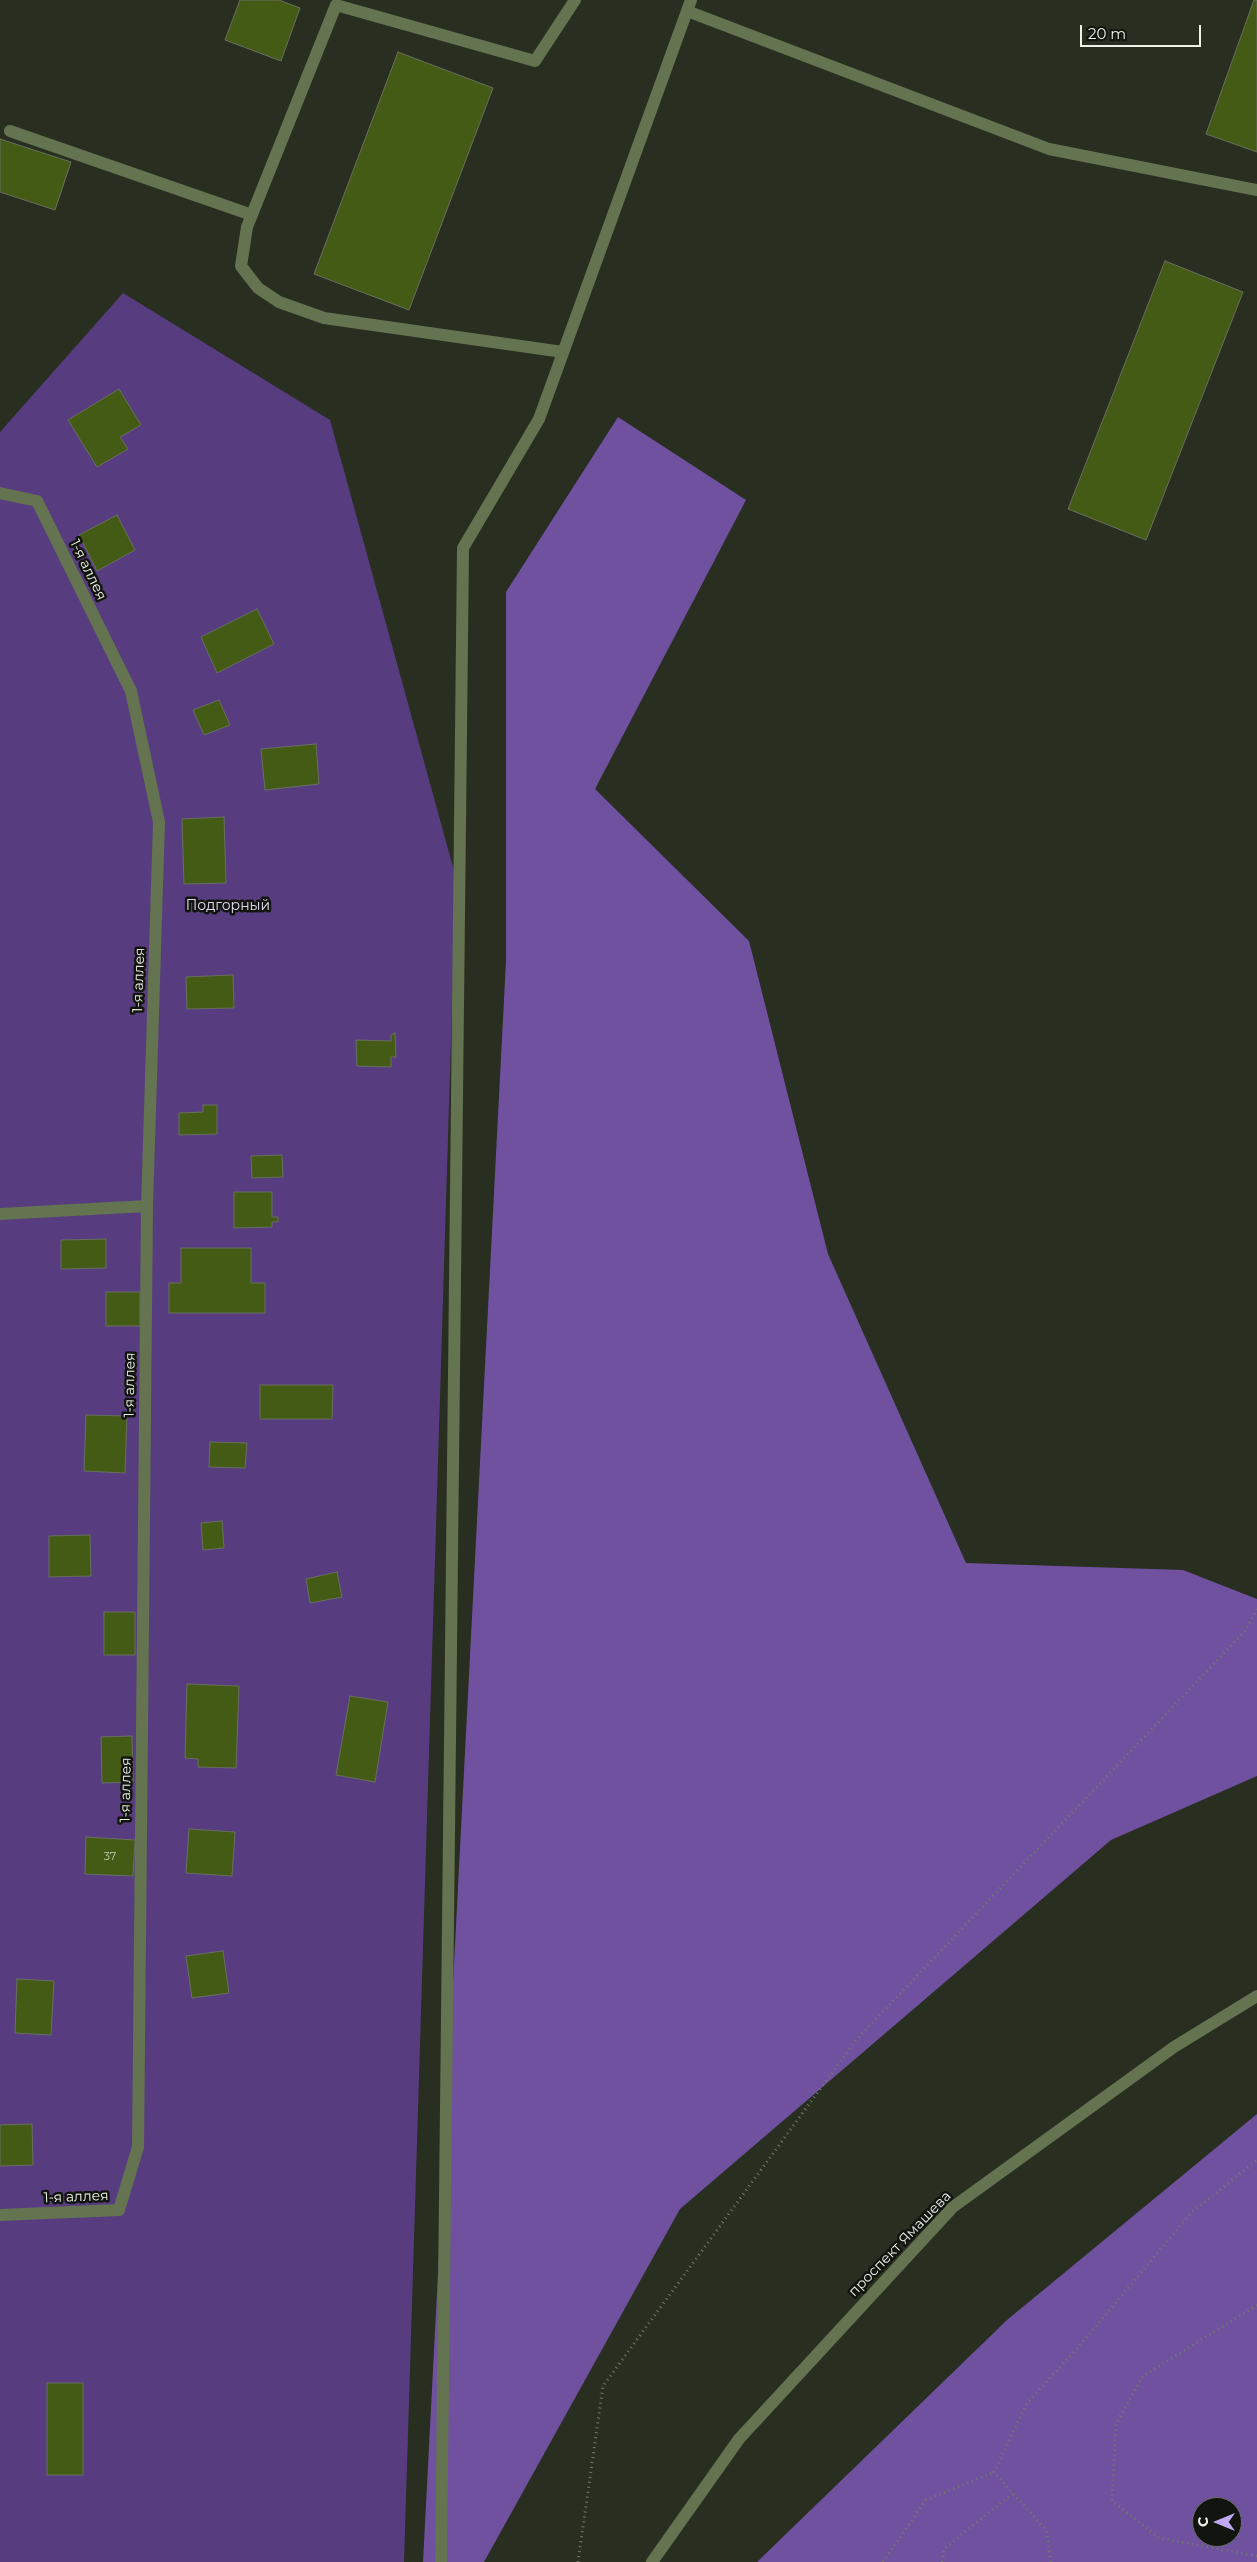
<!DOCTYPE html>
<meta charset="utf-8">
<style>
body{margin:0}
#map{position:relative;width:1257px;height:2562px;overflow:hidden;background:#282e20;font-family:Montserrat,sans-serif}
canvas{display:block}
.north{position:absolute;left:1192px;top:2497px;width:50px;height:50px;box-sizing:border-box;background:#12150f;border:1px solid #6a6d66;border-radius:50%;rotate:270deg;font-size:14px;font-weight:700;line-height:20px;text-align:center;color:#eef2e9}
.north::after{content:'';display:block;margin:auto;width:18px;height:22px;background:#c1a8f3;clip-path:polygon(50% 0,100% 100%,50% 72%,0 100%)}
.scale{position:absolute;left:1080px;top:25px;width:121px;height:22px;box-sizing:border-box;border:2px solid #eef2e9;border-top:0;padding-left:6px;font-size:15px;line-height:18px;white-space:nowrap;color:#eef2e9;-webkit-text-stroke:4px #12150f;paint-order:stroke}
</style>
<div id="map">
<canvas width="1257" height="2562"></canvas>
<div class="north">С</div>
<div class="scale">20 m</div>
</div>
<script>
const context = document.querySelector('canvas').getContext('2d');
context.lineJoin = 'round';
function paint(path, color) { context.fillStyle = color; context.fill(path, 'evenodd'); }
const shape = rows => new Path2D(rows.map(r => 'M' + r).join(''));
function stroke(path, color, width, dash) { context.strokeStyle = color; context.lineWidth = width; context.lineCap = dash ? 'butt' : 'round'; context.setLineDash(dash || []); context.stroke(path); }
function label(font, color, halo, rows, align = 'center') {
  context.font = font + ' Montserrat,sans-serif'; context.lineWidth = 5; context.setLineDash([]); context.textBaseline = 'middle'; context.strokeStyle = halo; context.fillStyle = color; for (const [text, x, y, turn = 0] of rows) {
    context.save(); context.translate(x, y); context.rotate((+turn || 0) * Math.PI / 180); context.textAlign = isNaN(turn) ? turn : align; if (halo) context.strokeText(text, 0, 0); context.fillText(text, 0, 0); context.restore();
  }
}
paint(shape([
 [123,293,330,420,456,878,404,2562,0,2562,0,432]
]), '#573d7f');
paint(shape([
 [618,417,746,500,595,789,749,941,828,1254,966,1563,1183,1570,1257,1599,1257,1776,1111,1840,680,2209,484,2562,423,2562,506,961,506,592],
 [1257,2114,1257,2562,757,2562,1007,2320],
 [1202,2507,1232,2507,1232,2537,1202,2537]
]), '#6f519f');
const building = shape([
 [240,0,279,0,300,8,281,61,225,40,240,0],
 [1254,0,1257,0,1257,152,1206,134,1254,0],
 [398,52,493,88,409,310,314,274,398,52],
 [0,139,71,162,55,210,0,192,0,139],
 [1165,261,1243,292,1146,540,1068,509,1165,261],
 [119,389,141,425,120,437,128,449,97,467,68,420,119,389],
 [117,515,135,550,97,571,79,535,117,515],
 [257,609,274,644,217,673,201,637,257,609],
 [219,700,230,725,204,735,193,710,219,700],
 [316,744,319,784,265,790,261,749,316,744],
 [224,817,226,883,184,884,182,819,224,817],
 [233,975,234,1008,187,1009,186,977,233,975],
 [395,1033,396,1057,391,1057,391,1067,357,1066,356,1040,391,1041,391,1035,395,1033],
 [203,1105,217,1105,217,1134,179,1135,179,1113,203,1112,203,1105],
 [282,1155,283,1177,252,1178,251,1156,282,1155],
 [234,1192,272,1192,272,1217,278,1217,278,1222,272,1222,272,1227,234,1228,234,1192],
 [106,1239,106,1268,61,1269,61,1240,106,1239],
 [181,1248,251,1248,251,1283,265,1283,265,1313,169,1313,169,1283,181,1283,181,1248],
 [106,1292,140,1292,140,1326,106,1326,106,1292],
 [260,1385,333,1385,332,1419,260,1419,260,1385],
 [86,1415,127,1416,125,1473,84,1471,86,1415],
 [210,1442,247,1443,245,1468,209,1467,210,1442],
 [222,1521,224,1548,203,1550,201,1523,222,1521],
 [90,1535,91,1576,49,1577,49,1536,90,1535],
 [337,1572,342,1597,310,1603,306,1579,337,1572],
 [104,1612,135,1612,135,1655,104,1655,104,1612],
 [187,1684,239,1686,236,1768,198,1767,198,1759,185,1758,187,1684],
 [350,1696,388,1702,375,1782,336,1775,350,1696],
 [132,1736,133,1782,102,1783,101,1737,132,1736],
 [189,1829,235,1832,232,1876,186,1873,189,1829],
 [86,1837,135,1840,133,1876,85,1874,86,1837],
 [223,1951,229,1993,192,1998,186,1956,223,1951],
 [17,1979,54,1981,51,2035,15,2033,17,1979],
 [32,2124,33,2165,0,2166,0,2125,32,2124],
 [47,2383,83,2383,83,2475,47,2475,47,2383]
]);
paint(building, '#445b15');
stroke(building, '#686f60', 1);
stroke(shape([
 [1257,2305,1143,2376,1116,2424,1112,2501,1159,2538,1257,2556],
 [578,2562,603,2386,856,2040,1245,1631,1257,1609],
 [883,2562,926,2500,994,2472],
 [942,2562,945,2548,1013,2493],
 [1051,2562,1046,2530,994,2472,1027,2403,1082,2343,1191,2213,1257,2160]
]), '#747a6e', 3, [1, 4]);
stroke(shape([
 [687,11,1049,149,1257,190],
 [10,131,252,215],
 [563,352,324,318,279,302,258,288,241,266,247,227,336,5,535,61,575,0],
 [0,493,37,501,131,691,159,822,147,1206,138,2147,119,2210,0,2215],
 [0,1214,147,1206],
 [441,2562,463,548,539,419,691,0],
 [652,2562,739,2439,953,2207,1174,2047,1257,1996]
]), '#647350', 12);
label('11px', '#c4ccb4', null, [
 ["37",110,1857]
]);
label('14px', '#eef2e9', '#12150f', [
 ["1-я аллея",88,570,64],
 ["1-я аллея",139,980,-88],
 ["1-я аллея",130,1385,-89],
 ["1-я аллея",126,1790,-89],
 ["1-я аллея",76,2197,-2],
 ["проспект Ямашева",900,2244,-46]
]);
label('14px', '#e0d9ef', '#12150f', [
 ["Подгорный",228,906]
]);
</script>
